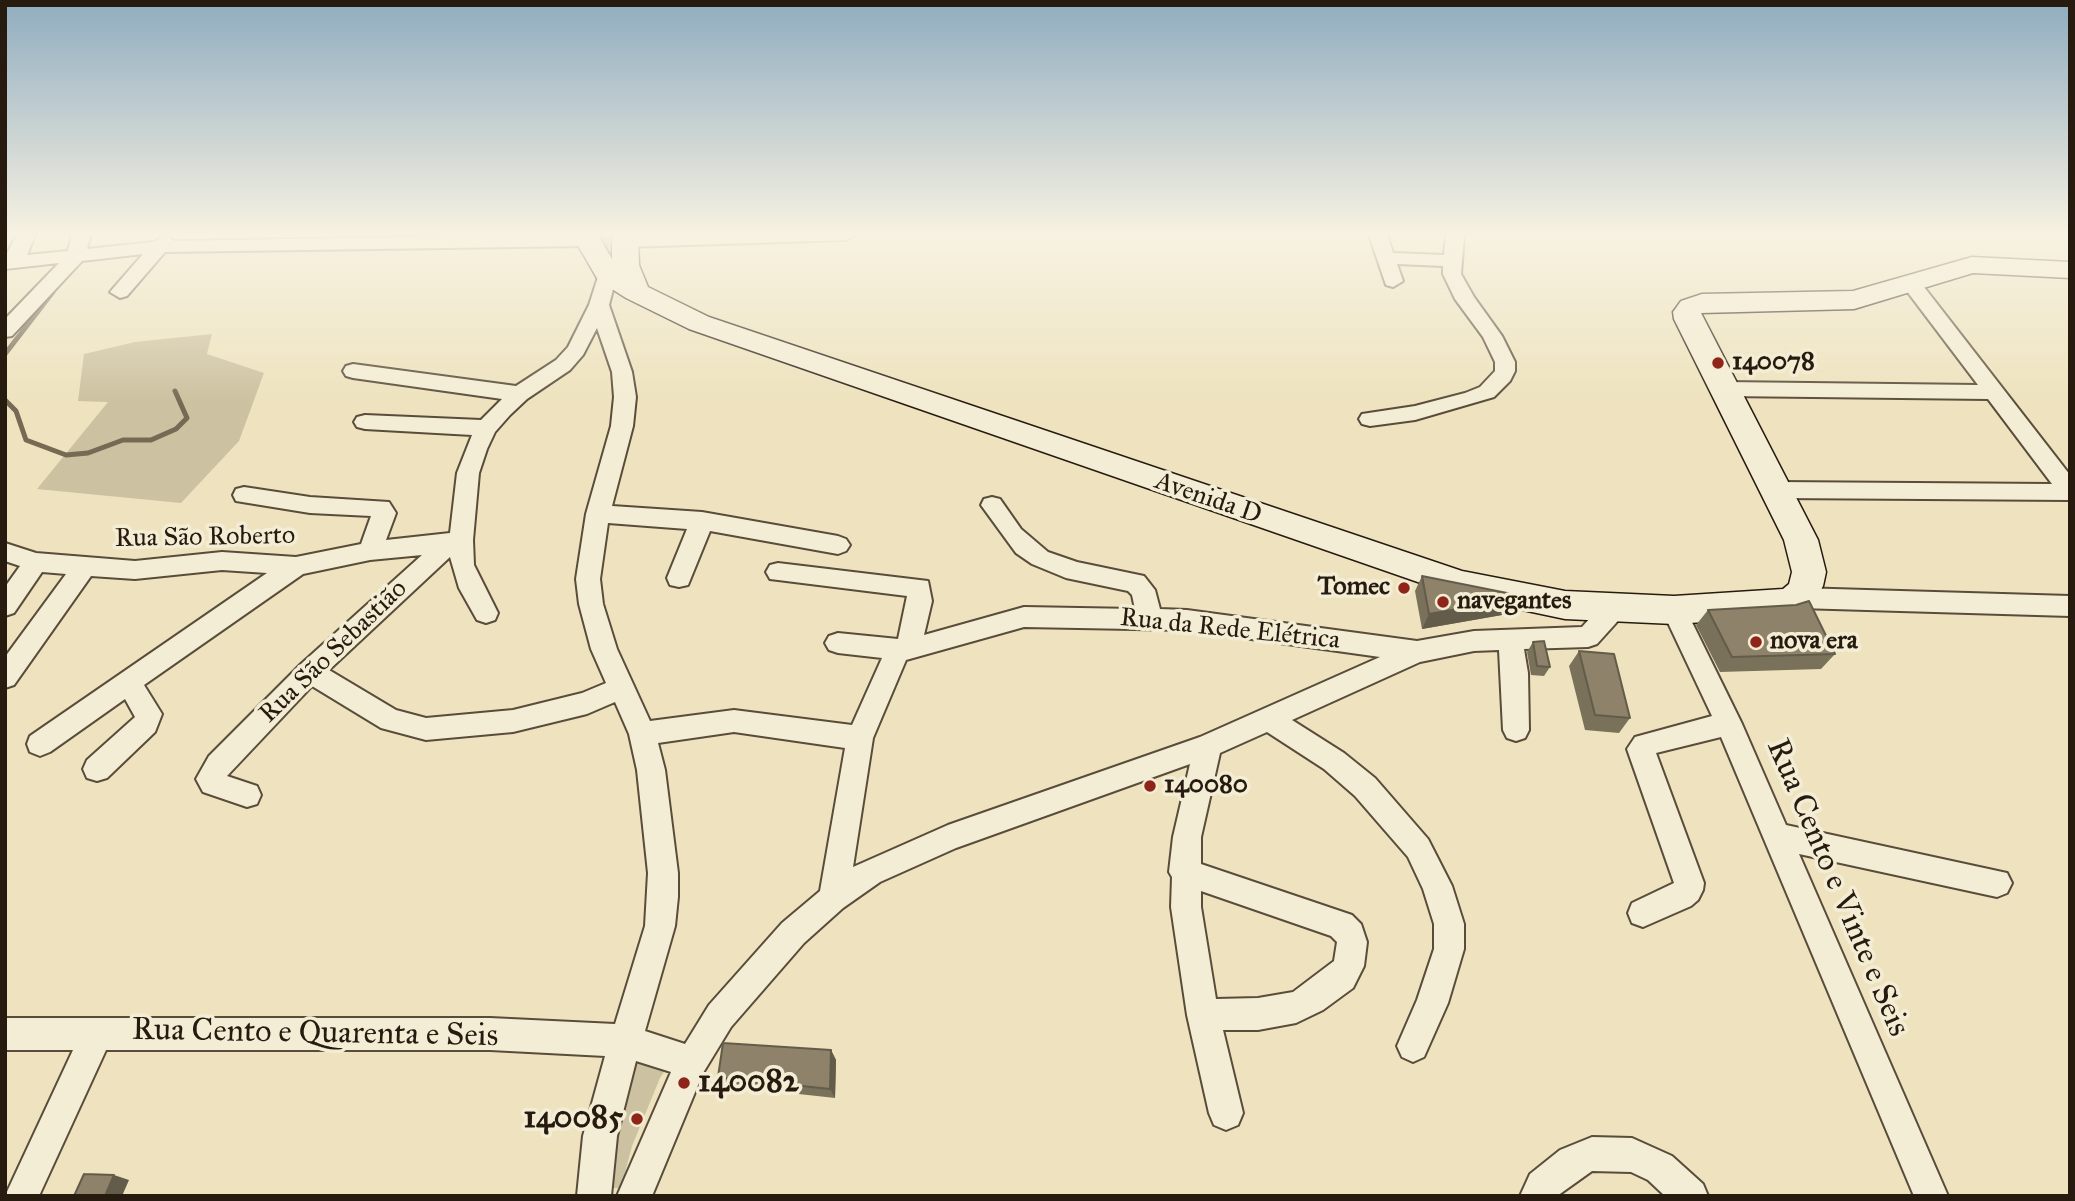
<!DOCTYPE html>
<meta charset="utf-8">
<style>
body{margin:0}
#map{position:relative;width:2075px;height:1201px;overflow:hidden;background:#eee3be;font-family:"IM FELL Great Primer",serif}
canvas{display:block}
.frame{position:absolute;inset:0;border:7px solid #271a0f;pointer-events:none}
</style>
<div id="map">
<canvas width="2075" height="1201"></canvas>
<div class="frame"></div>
</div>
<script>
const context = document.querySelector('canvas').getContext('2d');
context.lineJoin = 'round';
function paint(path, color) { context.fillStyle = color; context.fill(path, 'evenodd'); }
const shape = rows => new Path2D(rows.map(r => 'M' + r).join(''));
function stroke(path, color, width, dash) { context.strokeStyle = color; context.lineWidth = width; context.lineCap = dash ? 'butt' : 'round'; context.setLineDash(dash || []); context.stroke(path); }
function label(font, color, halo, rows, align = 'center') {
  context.font = font + ' "IM FELL Great Primer",serif'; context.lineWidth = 7; context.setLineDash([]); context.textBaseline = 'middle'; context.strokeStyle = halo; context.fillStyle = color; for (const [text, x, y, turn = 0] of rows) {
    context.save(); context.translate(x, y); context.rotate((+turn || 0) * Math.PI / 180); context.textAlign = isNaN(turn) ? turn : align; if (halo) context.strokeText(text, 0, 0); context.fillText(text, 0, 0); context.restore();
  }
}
paint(shape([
 [212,334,207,354,264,373,239,441,181,503,37,489,108,402,78,401,84,354,135,342],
 [631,1056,668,1066,660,1078,632,1146,621,1188,605,1188]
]), '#ccc1a0');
stroke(shape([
 [86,248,91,235],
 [5,354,53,292],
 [5,400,16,411,26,440,66,455,88,453,123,440,151,440,176,429,187,418,175,391]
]), '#766a54', 5);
paint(shape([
 [594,235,610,235,609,252,597,252,594,235]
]), '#aa9f82');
const minor = shape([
 [17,235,35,235,27,255,68,251,72,235,90,235,87,249,154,242,165,235,174,241,517,235,590,235,595,240,586,246,165,252,127,296,120,298,110,292,143,254,82,261,12,336,5,337,5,319,59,263,5,269,5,257,17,235],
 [628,235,855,235,846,240,625,247,616,241,619,237,628,235],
 [1369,235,1387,235,1393,253,1444,255,1446,235,1464,235,1461,274,1474,297,1502,336,1515,362,1515,371,1510,381,1494,397,1415,420,1370,426,1362,424,1359,419,1362,414,1415,406,1465,393,1480,387,1495,371,1495,362,1483,337,1455,299,1443,274,1443,266,1397,264,1403,281,1393,287,1386,285,1369,235],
 [608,268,617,274,609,305,632,372,636,397,633,426,612,506,702,512,838,536,846,539,850,545,846,551,838,554,710,531,688,585,679,587,670,585,667,578,687,529,608,523,600,579,603,604,617,649,650,721,734,710,852,725,882,658,838,653,829,650,825,643,829,636,838,633,898,639,907,596,770,579,766,572,770,565,778,563,928,581,932,601,924,635,1024,607,1135,609,1132,595,1128,591,1066,578,1032,564,1016,553,981,505,984,499,992,497,1000,499,1021,529,1048,552,1077,562,1144,576,1155,590,1160,609,1187,610,1417,641,1474,631,1582,627,1607,599,1616,596,1625,599,1628,606,1625,613,1597,644,1588,647,1524,649,1528,673,1529,730,1525,738,1516,741,1507,738,1503,730,1499,650,1474,651,1420,662,1292,720,1344,753,1375,778,1428,839,1452,886,1464,924,1464,949,1448,1003,1424,1057,1413,1062,1402,1057,1397,1046,1417,1000,1434,949,1434,924,1423,889,1408,857,1355,796,1324,769,1267,732,1220,753,1201,837,1201,864,1352,915,1361,924,1367,942,1364,966,1353,988,1323,1010,1296,1023,1258,1030,1223,1030,1243,1113,1238,1125,1226,1130,1214,1125,1209,1113,1187,1015,1171,907,1172,877,1169,872,1173,837,1190,764,956,848,880,882,843,908,804,943,731,1027,703,1073,652,1196,617,1196,671,1072,636,1061,617,1136,611,1196,577,1196,583,1136,605,1056,490,1050,106,1050,39,1196,5,1196,73,1050,5,1050,5,1018,490,1018,615,1024,645,926,648,873,637,770,629,734,615,702,587,714,513,732,426,740,381,728,312,686,227,776,257,786,261,795,257,804,247,807,203,792,196,779,209,756,301,664,422,555,370,560,303,574,144,685,162,714,155,732,107,778,97,781,87,778,83,769,87,760,135,717,125,699,50,752,40,756,30,752,27,744,30,736,267,573,222,570,135,579,91,576,14,685,5,688,5,657,66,574,42,572,14,613,5,616,5,587,20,566,5,561,5,543,36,553,135,561,222,552,296,557,361,544,371,516,310,513,236,501,233,495,236,489,244,487,310,497,389,502,396,513,386,540,450,533,457,473,472,435,365,429,357,427,354,422,357,417,365,415,481,420,502,399,353,378,346,376,343,371,346,366,353,364,516,386,556,360,568,347,589,305,599,274,608,268],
 [597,328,612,372,614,397,611,426,586,514,576,579,579,604,591,649,606,683,582,693,513,710,426,718,396,710,329,670,450,557,459,588,477,620,486,623,495,620,498,613,474,565,473,540,479,473,487,449,495,432,510,415,527,399,570,370,583,355,597,328],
 [1024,627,1187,630,1380,657,1200,737,948,825,853,867,873,738,906,660,1024,627],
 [734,732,845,748,820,891,782,923,709,1005,685,1044,645,1031,675,926,678,897,678,873,665,770,658,743,734,732],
 [1201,891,1331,936,1337,942,1334,961,1293,992,1258,998,1216,999,1201,907,1201,891],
 [1910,276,1917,278,2070,475,2070,500,1777,498,1769,496,1766,490,1769,484,1777,482,2052,484,1988,399,1725,396,1718,394,1715,389,1718,384,1725,382,1978,385,1900,282,1910,276],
 [1799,588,2070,596,2070,616,1799,608,1790,605,1787,598,1790,591,1799,588],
 [1674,600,1683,603,1686,610,1742,724,1786,825,2007,873,2012,883,2007,893,1997,897,1799,854,1948,1196,1914,1196,1721,737,1656,753,1704,883,1703,890,1698,900,1691,906,1643,927,1632,923,1628,913,1632,903,1674,883,1627,749,1635,737,1712,716,1662,610,1665,603,1674,600],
 [1592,1137,1632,1138,1672,1156,1703,1184,1708,1196,1665,1196,1648,1180,1631,1172,1592,1171,1557,1196,1520,1196,1530,1174,1560,1150,1592,1137]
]);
const secondary = shape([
 [572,235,598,235,612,259,612,235,638,235,639,265,648,287,709,317,1462,571,1565,591,1674,596,1783,589,1789,584,1792,572,1784,540,1674,319,1673,312,1681,301,1702,294,1853,291,1972,257,2070,262,2070,278,1973,273,1854,309,1701,313,1818,540,1826,572,1823,586,1811,608,1783,617,1674,624,1565,619,1461,597,689,329,626,298,598,280,572,235]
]);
stroke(minor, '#594c3b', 4);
stroke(secondary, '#271a0f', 3);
paint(minor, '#f4edd5');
paint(secondary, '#f4edd5');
paint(shape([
 [1422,576,1519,612,1422,629,1415,591],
 [1708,610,1835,654,1821,669,1720,672,1696,625],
 [1533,642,1550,667,1544,676,1531,675,1527,652],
 [1579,651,1630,718,1619,733,1585,730,1569,666],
 [831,1050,836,1060,835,1098,726,1086,718,1077]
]), '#7a715b');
paint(shape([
 [1527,597,1519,612,1422,629,1429,614],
 [831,1050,836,1060,835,1098,830,1089],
 [114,1175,129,1180,122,1196,105,1196]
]), '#635c4a');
const building = shape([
 [1422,576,1527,597,1429,614,1422,576],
 [1809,601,1835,654,1732,657,1708,610,1796,605,1809,601],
 [1544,641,1550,667,1537,666,1533,642,1544,641],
 [1579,651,1614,654,1630,718,1595,715,1579,651],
 [723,1043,831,1050,830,1089,718,1077,723,1043],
 [84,1174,114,1175,105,1196,74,1196,84,1174]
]);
paint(building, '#8e836a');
stroke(building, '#635c4a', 2);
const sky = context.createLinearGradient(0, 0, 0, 404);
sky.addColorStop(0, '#8facbf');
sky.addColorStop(0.58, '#f7f2e2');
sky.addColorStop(1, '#f7f2e200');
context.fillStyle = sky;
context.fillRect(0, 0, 2075, 404);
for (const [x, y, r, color] of [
 [1718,363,7,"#8f2418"],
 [1404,588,7,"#8f2418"],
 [1443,602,7,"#8f2418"],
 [1756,642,7,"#8f2418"],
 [1150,786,7,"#8f2418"],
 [684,1083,7,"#8f2418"],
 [637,1119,7,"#8f2418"]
]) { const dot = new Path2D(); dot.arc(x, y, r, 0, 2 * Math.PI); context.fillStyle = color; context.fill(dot); stroke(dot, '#f4edd5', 2.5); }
label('bold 26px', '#271a0f', '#f4edd5', [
 ["140078",1732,363],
 ["Tomec",1390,588,"right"],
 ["navegantes",1457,602],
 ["nova era",1770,642],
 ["140080",1164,786]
], 'left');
label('26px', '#271a0f', '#f4edd5', [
 ["Avenida D",1208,499,19],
 ["Rua São Roberto",205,538,-1],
 ["Rua da Rede Elétrica",1230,630,6],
 ["Rua São Sebastião",334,652,-44]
]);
label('32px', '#271a0f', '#f4edd5', [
 ["Rua Cento e Vinte e Seis",1837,888,67],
 ["Rua Cento e Quarenta e Seis",315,1034,1]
]);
label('bold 32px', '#271a0f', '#f4edd5', [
 ["140082",698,1083],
 ["140085",623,1119,"right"]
], 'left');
</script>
